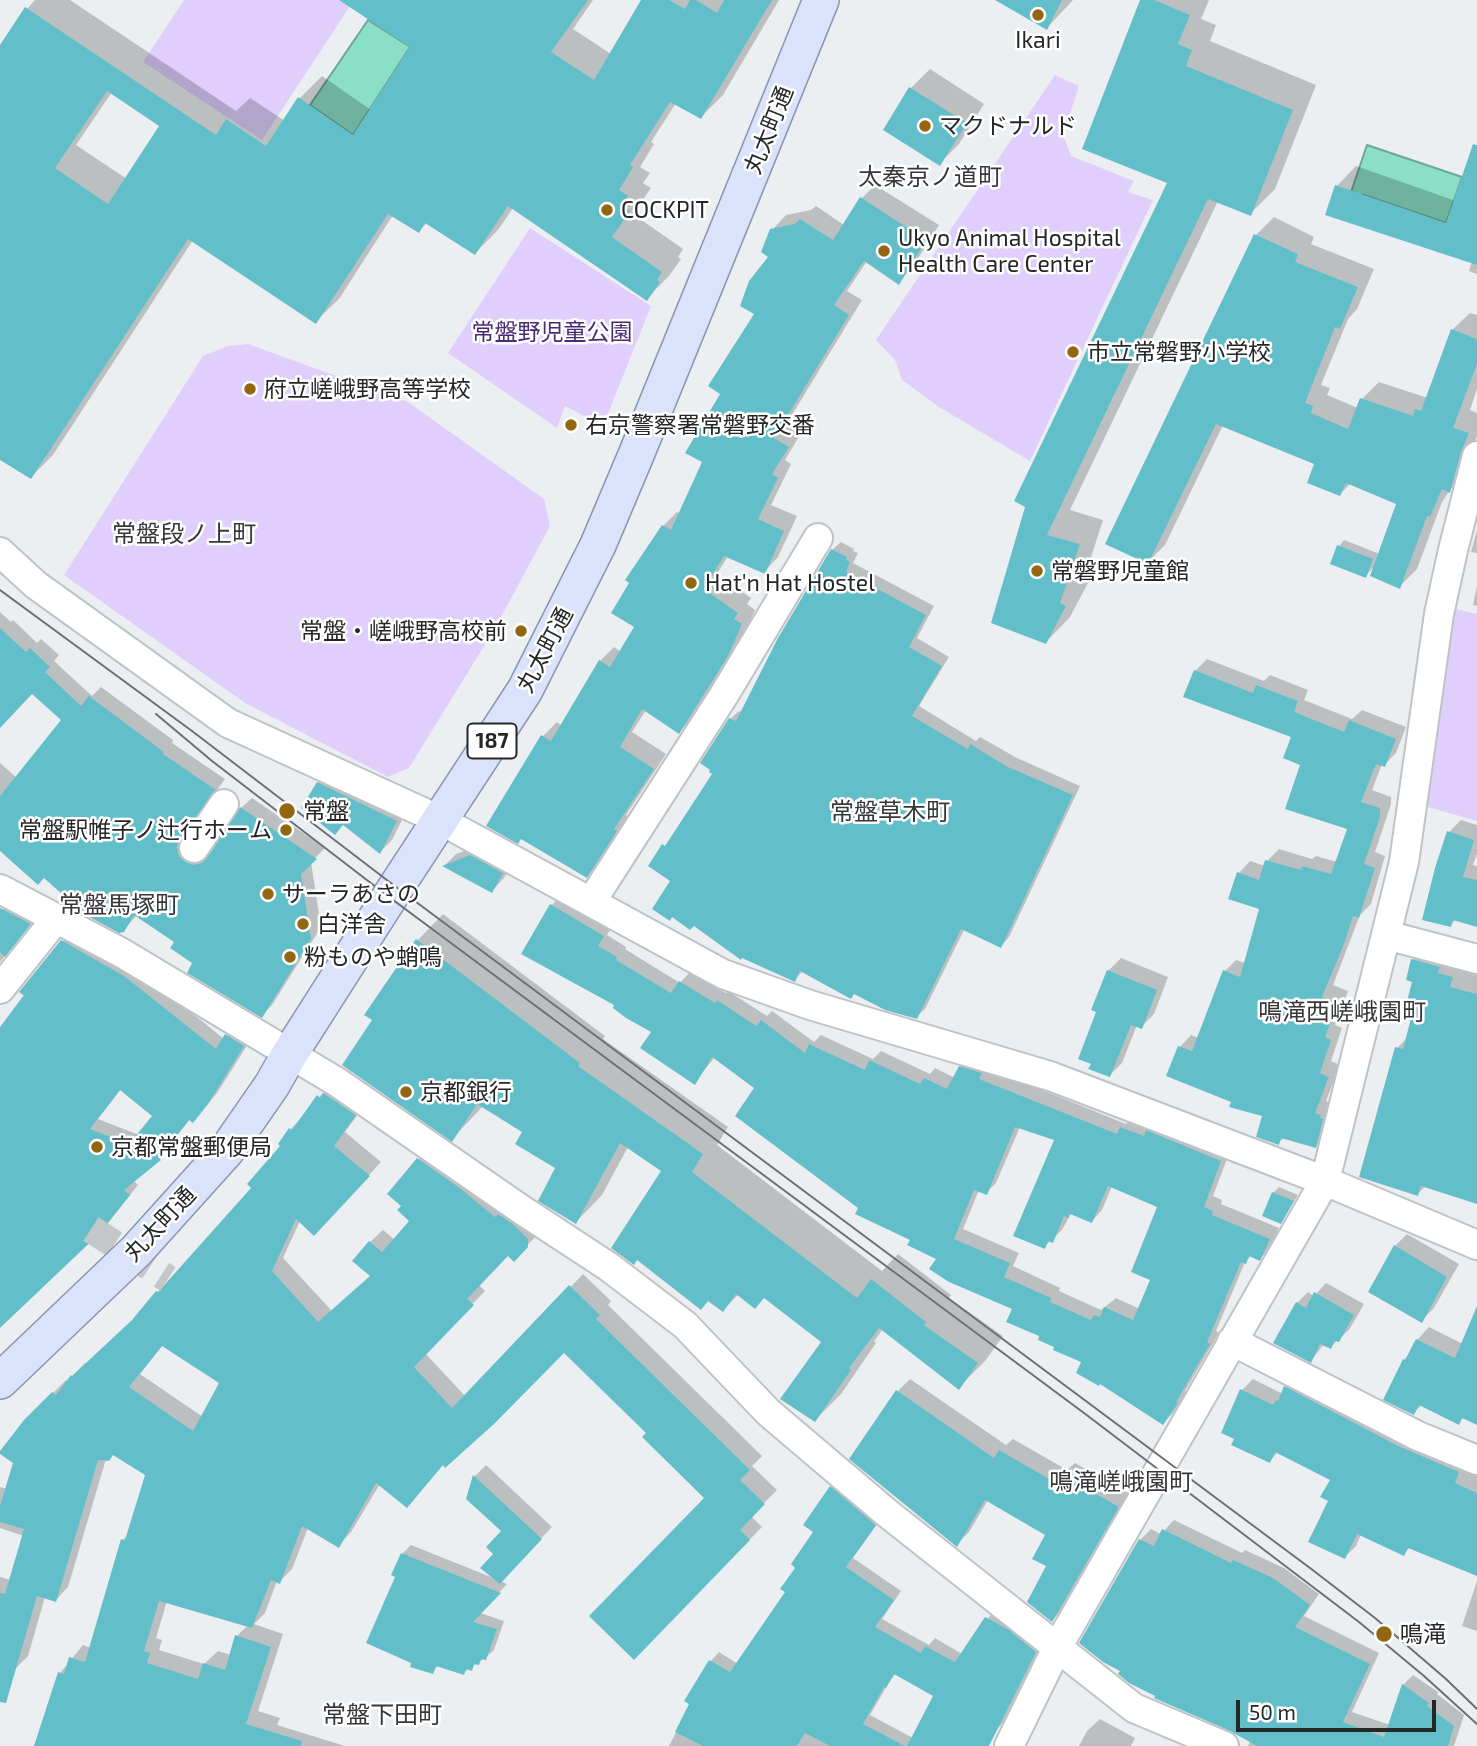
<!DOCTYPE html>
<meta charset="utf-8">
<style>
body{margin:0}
#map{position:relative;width:1477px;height:1746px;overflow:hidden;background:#eceff1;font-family:"Exo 2",sans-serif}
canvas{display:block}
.scale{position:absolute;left:1236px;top:1700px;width:200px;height:32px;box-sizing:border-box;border:4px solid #252626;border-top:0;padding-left:9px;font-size:21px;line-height:24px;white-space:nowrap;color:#252626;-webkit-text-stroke:5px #fff;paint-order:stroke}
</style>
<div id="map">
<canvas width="1477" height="1746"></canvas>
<div class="scale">50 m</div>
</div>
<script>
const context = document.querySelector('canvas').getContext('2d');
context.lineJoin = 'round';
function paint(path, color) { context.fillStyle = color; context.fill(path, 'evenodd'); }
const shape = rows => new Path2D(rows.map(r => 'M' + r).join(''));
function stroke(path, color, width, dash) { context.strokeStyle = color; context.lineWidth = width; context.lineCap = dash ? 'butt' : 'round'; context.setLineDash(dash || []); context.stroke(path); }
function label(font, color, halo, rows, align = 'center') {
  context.font = font + ' "Exo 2","Noto Sans JP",sans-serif'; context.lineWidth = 5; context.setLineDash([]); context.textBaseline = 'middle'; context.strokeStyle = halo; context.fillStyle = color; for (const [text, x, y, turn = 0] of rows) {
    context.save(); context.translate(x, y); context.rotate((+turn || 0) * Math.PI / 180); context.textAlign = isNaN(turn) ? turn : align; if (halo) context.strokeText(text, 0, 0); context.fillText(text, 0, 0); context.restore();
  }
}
paint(shape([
 [184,0,354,0,262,140,143,62],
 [1055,75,1079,86,1063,135,1071,156,1134,181,1128,192,1153,200,1030,461,939,407,902,380,895,360,876,340],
 [530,228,651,306,603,426,565,406,557,428,448,353],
 [248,344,408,402,544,499,550,526,494,630,409,768,388,777,245,703,64,575,203,356,228,346],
 [1447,607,1477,614,1477,821,1421,805]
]), '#e0cffd');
const water = shape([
 [368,20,410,47,353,135,310,105,368,20],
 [1367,145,1462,177,1446,223,1364,195,1350,195,1367,145]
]);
paint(water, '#8bdfc6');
stroke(water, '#6ca896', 2);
paint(shape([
 [35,0,70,0,236,111,250,98,285,121,300,98,322,76,371,110,412,47,364,0,593,0,573,29,611,54,643,0,779,0,723,95,701,117,676,103,651,142,654,144,640,167,650,173,643,183,651,188,633,214,683,249,678,257,681,259,669,276,647,298,513,208,498,230,475,253,427,223,419,231,393,215,339,299,316,321,193,240,53,455,31,477,0,458,0,48,27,9],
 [112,92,161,126,127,179,76,145],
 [998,0,1073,0,1047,28],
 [1142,0,1209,0,1201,19,1216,25,1210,41,1316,85,1275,189,1250,214,1218,201,1070,510,1103,520,1084,579,1089,581,1070,617,1046,642,993,621,1170,182],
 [930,69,984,104,959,144,940,163,911,88],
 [1477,162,1477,274,1469,271,1472,262,1327,214,1337,186,1356,166,1456,201],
 [875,185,939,225,912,268,898,282,867,261,847,291,862,300,787,423,801,433,785,460,791,464,771,505,797,516,778,557,764,572,728,556,717,574,751,598,747,604,755,610,742,640,724,670,693,718,679,732,646,710,632,732,666,754,626,815,629,817,601,862,586,876,543,736,557,722,562,726,600,661,614,647,621,652,637,627,632,582,627,579,663,526,677,512,681,514,704,462,722,393,756,314,771,256,772,230,786,215,811,210,816,206,844,225,861,199],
 [1274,217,1314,237,1311,244,1374,269,1357,309,1348,319,1321,385,1330,388,1327,395,1358,408,1362,399,1379,382,1428,398,1452,330,1470,313,1477,315,1477,389,1470,410,1477,413,1477,436,1467,473,1450,490,1442,502,1417,569,1399,587,1376,565,1365,576,1339,546,1344,540,1380,554,1398,503,1351,483,1340,494,1317,463,1223,425,1165,545,1148,562,1107,543,1256,235],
 [1477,530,1477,553,1471,552],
 [841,542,854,549,853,551,858,553,853,563,934,606,917,638,949,657,919,706,976,741,980,737,1017,758,1080,786,1009,937,1001,946,965,928,925,1009,916,1017,803,971,794,980,673,881,650,866,672,837,714,773,730,719,739,711,742,712,832,550],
 [1477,586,1477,606,1473,605],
 [0,612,11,622,13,620,37,643,41,639,59,655,54,661,92,696,101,687,173,740,172,743,225,779,190,827,187,836,205,855,212,853,241,808,252,798,325,848,311,862,321,927,272,1005,262,1015,194,963,177,941,137,915,123,931,45,876,0,849,0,763,17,778,63,720,32,692,0,721],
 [1207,659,1264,681,1270,675,1308,690,1304,700,1352,719,1362,710,1406,727,1396,753,1384,765,1382,764,1372,790,1391,797,1391,804,1375,852,1385,856,1371,904,1360,915,1333,985,1348,991,1335,1025,1342,1028,1331,1061,1340,1065,1326,1101,1331,1103,1327,1135,1315,1147,1284,1138,1278,1143,1264,1115,1168,1075,1180,1047,1191,1035,1199,1038,1225,971,1236,960,1245,963,1261,908,1239,873,1250,861,1265,866,1267,861,1279,849,1312,859,1316,856,1337,862,1349,828,1302,764,1293,735,1195,671],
 [331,771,408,808,392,840,380,852,318,783],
 [1461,820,1477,825,1477,854,1473,865,1477,866,1477,925,1456,919,1450,926,1449,832],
 [484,844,514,860,504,878,492,891,444,866,456,854],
 [562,894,613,925,607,935,626,947,625,949,680,983,690,972,726,993,728,991,767,1016,772,1011,814,1042,821,1035,873,1059,881,1051,930,1074,935,1068,955,1078,960,1067,971,1057,988,1068,1126,1124,1132,1117,1230,1151,1213,1196,1222,1200,1221,1204,1279,1228,1270,1248,1260,1259,1252,1255,1245,1262,1216,1331,1219,1333,1185,1391,1187,1392,1173,1413,1163,1423,1084,1362,1041,1335,1014,1308,912,1239,861,1207,757,1088,715,1057,694,1083,653,1032,617,1004,523,953,552,905],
 [1020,1127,1056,1139,1044,1247,1062,1230,1072,1212,1092,1221,1102,1210,1112,1186,1160,1206,1153,1279,1140,1309,1116,1298,1101,1310,1059,1291,1060,1288,1013,1266,1019,1253,963,1229,979,1190,986,1193,996,1183],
 [12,900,39,914,0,962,0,912],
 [443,914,605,1036,603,1039,728,1127,717,1145,882,1271,898,1254,951,1295,949,1298,1003,1336,985,1361,959,1387,883,1329,874,1341,876,1343,841,1394,815,1420,823,1341,765,1297,739,1294,723,1310,637,1259,663,1171,628,1147,602,1195,576,1222,558,1167,525,1132,483,1106,452,1139,374,1019,417,941],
 [72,931,134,966,224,1039,236,1026,253,1036,217,1093,202,1111,190,1119,168,1147,170,1149,134,1181,138,1185,110,1220,0,1325,0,1029,26,997,20,993],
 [121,1089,155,1115,139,1135,98,1119],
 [1425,948,1477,969,1477,1202,1426,1186,1417,1194,1397,1048,1408,1037,1416,1006,1413,960],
 [1121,958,1168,977,1154,1014,1141,1027,1137,1025,1122,1063,1110,1075,1108,971],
 [331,1084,367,1102,345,1132,381,1162,327,1221,300,1221,283,1258,332,1311,372,1275,370,1242,383,1230,395,1240,412,1221,403,1206,389,1194,431,1146,540,1232,514,1259,509,1254,479,1285,485,1291,425,1353,465,1396,583,1274,611,1301,608,1305,762,1456,752,1466,777,1490,751,1516,762,1527,634,1658,706,1498,648,1433,564,1350,444,1464,380,1484,351,1532,339,1545,308,1528,292,1569,279,1582,277,1581,265,1613,254,1624,283,1634,258,1711,280,1718,277,1725,345,1746,35,1746,60,1673,83,1645,91,1648,123,1540,128,1535,147,1475,114,1453,106,1459,68,1587,56,1600,45,1597,28,1656,15,1669,0,1664,0,1577,11,1580,24,1536,0,1528,0,1487,7,1489,25,1421,66,1380,68,1381,85,1363,86,1365,136,1318,253,1188,283,1146,291,1129],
 [163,1345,221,1383,203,1417,140,1374],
 [167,1601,248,1625,237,1636,231,1655,218,1651,204,1664,159,1650,162,1640,156,1638],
 [1279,1187,1298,1195,1281,1222,1273,1193],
 [1407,1234,1459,1264,1434,1308,1421,1321,1395,1246],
 [1326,1283,1364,1304,1349,1330,1330,1347,1324,1344,1311,1361,1275,1342,1297,1303,1308,1292,1314,1296],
 [1477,1310,1477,1423,1464,1417,1458,1423,1422,1405,1413,1413,1404,1360,1410,1353,1417,1340,1429,1327,1463,1344],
 [1297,1376,1477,1464,1477,1568,1410,1547,1404,1554,1361,1534,1356,1546,1345,1557,1330,1500,1332,1479,1278,1452,1270,1461,1242,1390,1253,1379,1283,1394,1286,1387],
 [910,1379,1006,1445,1013,1439,1067,1470,1075,1463,1130,1494,1065,1608,1052,1620,1047,1534,988,1500,969,1532,957,1544,898,1391],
 [486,1465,552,1527,500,1581,507,1584,480,1613,504,1621,494,1650,485,1658,463,1673,439,1665,432,1672,398,1576,402,1554,411,1545,496,1579,496,1554,504,1530,468,1498,475,1476],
 [839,1479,883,1516,853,1558,901,1591,882,1619,929,1645,935,1638,962,1654,995,1609,1044,1643,1006,1719,983,1746,938,1746,935,1695,896,1673,888,1684,870,1715,928,1746,669,1746,691,1703,686,1700,711,1661,719,1652,738,1664,787,1592,815,1532,831,1487],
 [1174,1520,1242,1553,1245,1550,1284,1568,1319,1594,1304,1616,1379,1653,1352,1712,1390,1725,1403,1685,1413,1675,1438,1692,1437,1694,1464,1715,1454,1746,1248,1746,1250,1742,1231,1729,1140,1540,1151,1529,1161,1534],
 [1477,1581,1477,1631,1462,1626],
 [1100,1719,1135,1738,1131,1746,1079,1746,1087,1731]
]), '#0003');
paint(shape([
 [339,0,588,0,551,52,594,80,641,0,669,0,685,9,690,0,696,0,717,13,724,0,772,0,701,119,670,102,630,165,633,167,619,190,628,196,622,206,630,211,612,237,662,272,657,280,660,282,647,301,508,206,475,255,425,223,419,233,388,214,316,324,188,239,31,479,0,460,0,45,25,7,216,135,226,119,266,146,298,97,353,135,410,47],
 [107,91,159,126,108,204,55,168],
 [995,0,1062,0,1047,30],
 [1140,0,1154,0,1190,15,1178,44,1192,50,1186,66,1293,110,1251,216,1208,199,1047,535,1080,544,1060,603,1066,606,1046,644,991,623,1025,507,1014,501,1167,183,1082,149],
 [909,87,967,123,940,166,883,130],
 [1473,144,1477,145,1477,265,1325,215,1335,185,1446,223],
 [860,197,926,240,899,285,864,261,834,305,849,315,774,438,789,447,772,474,778,478,758,519,784,531,765,574,724,556,704,589,738,613,734,619,742,624,728,656,679,734,642,709,620,747,654,769,614,829,617,831,587,878,521,839,518,844,486,826,541,735,551,741,599,660,610,667,634,627,611,613,629,583,625,580,662,525,671,530,702,462,685,453,720,394,708,386,754,314,740,306,749,281,768,257,761,252,770,229,795,224,800,219,833,240],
 [1254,234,1298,254,1295,262,1358,287,1340,329,1335,327,1305,403,1313,406,1311,413,1348,429,1360,398,1413,416,1415,409,1421,411,1451,329,1477,339,1477,364,1453,428,1469,433,1461,452,1451,489,1450,493,1442,489,1430,517,1427,516,1400,589,1370,576,1396,504,1346,483,1340,496,1307,483,1314,464,1216,424,1148,564,1105,544],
 [1337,545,1373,559,1366,578,1330,564],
 [831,549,847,557,846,560,850,562,846,572,926,615,909,647,942,666,912,716,968,749,970,744,1008,767,1073,795,1001,948,961,929,917,1019,885,1010,854,994,851,999,800,971,795,982,742,958,741,960,694,926,690,930,672,917,670,921,652,909,670,881,648,866,662,844,665,846,712,774,709,772,710,770,700,763,729,718,736,721,778,638],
 [0,628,26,652,30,648,50,667,45,672,81,706,89,696,164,752,163,754,216,790,180,839,177,847,179,856,184,861,193,865,202,863,207,858,240,807,317,859,301,874,311,939,262,1018,187,973,192,963,170,948,174,942,134,915,124,932,119,933,84,914,44,878,38,885,0,851,0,796,61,720,32,694,0,728],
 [1194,670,1253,693,1256,685,1298,701,1294,712,1344,732,1349,720,1396,739,1385,767,1376,764,1361,802,1380,808,1380,817,1364,864,1375,868,1359,918,1353,916,1344,944,1322,997,1338,1003,1325,1037,1331,1040,1320,1073,1329,1077,1315,1113,1321,1115,1320,1118,1323,1119,1316,1148,1281,1138,1279,1145,1256,1137,1262,1116,1229,1107,1231,1102,1166,1076,1178,1046,1192,1051,1223,970,1240,977,1259,909,1228,899,1237,872,1259,880,1265,860,1301,870,1302,866,1331,874,1347,829,1285,809,1300,765,1283,758,1291,737,1183,697],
 [317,782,397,821,380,854,343,825,335,835,301,808],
 [1447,831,1474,840,1463,877,1477,880,1477,927,1453,920,1451,927,1422,920,1435,868],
 [470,855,503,873,492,893,442,866],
 [550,904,604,936,598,946,617,957,616,960,671,993,679,981,715,1003,717,1000,756,1026,761,1020,805,1053,809,1044,865,1070,869,1060,920,1084,924,1078,947,1089,959,1066,982,1073,979,1079,1117,1134,1120,1127,1144,1136,1146,1130,1221,1161,1204,1207,1213,1211,1212,1215,1270,1239,1260,1261,1249,1256,1246,1264,1241,1262,1207,1342,1210,1344,1176,1402,1178,1403,1163,1425,1100,1384,1099,1386,1076,1373,1081,1362,1053,1350,1054,1347,1038,1340,1039,1336,1006,1322,1012,1309,949,1282,929,1269,936,1259,907,1245,910,1240,855,1214,858,1208,735,1116,754,1088,712,1057,695,1085,640,1048,651,1032,626,1018,613,1008,614,1005,521,954],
 [1015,1127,1054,1140,1013,1236,1045,1249,1048,1241,1053,1243,1064,1216,1068,1218,1070,1214,1092,1223,1108,1186,1157,1207,1131,1272,1150,1280,1133,1320,1104,1307,1100,1317,1094,1315,1091,1320,1050,1302,1051,1298,1004,1277,1010,1263,954,1239,974,1190,987,1195],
 [0,908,31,924,5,957,0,952],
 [416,939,580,1063,578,1066,703,1154,692,1172,857,1298,871,1279,926,1322,924,1325,978,1363,959,1390,879,1328,849,1368,851,1370,815,1422,780,1399,821,1342,764,1298,755,1309,736,1294,723,1312,708,1301,701,1310,637,1260,634,1265,611,1248,661,1171,620,1143,576,1224,538,1201,555,1168,515,1144,522,1132,477,1104,452,1142,342,1065,372,1020,364,1015],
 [61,940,124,976,216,1049,225,1034,244,1046,208,1104,193,1123,189,1120,159,1158,161,1160,124,1190,130,1195,101,1232,0,1328,0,1027,24,995,19,992],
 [120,1090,152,1116,129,1144,90,1129],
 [1411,959,1440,967,1438,973,1453,977,1450,987,1477,994,1477,1204,1421,1186,1418,1196,1359,1177,1395,1047,1403,1049,1414,1007,1406,1005,1412,982,1406,980],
 [1107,970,1157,990,1142,1029,1131,1025,1110,1077,1088,1069,1091,1064,1078,1059,1096,1012,1091,1010],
 [323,1093,356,1115,334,1146,370,1176,314,1236,296,1219,272,1271,318,1322,370,1276,352,1261,369,1241,382,1252,409,1221,397,1210,401,1206,387,1194,417,1158,457,1186,495,1217,498,1214,513,1224,528,1239,528,1247,514,1262,508,1256,467,1299,474,1305,414,1367,452,1408,569,1285,600,1315,596,1319,750,1470,740,1480,765,1504,740,1530,750,1540,634,1660,589,1616,704,1498,642,1437,646,1433,564,1353,494,1424,445,1468,443,1465,407,1508,376,1483,339,1548,302,1526,280,1584,271,1580,252,1628,159,1601,144,1651,150,1653,147,1663,198,1679,203,1663,225,1670,235,1635,271,1647,246,1724,302,1741,301,1746,34,1746,58,1672,64,1674,69,1657,85,1662,121,1539,125,1540,145,1475,113,1455,109,1461,98,1460,56,1602,37,1596,6,1703,0,1702,0,1593,5,1594,24,1529,0,1522,0,1506,13,1463,0,1454,0,1451,24,1420,52,1392,56,1395,71,1375,72,1376,132,1320,156,1291,158,1292,251,1188,247,1184,280,1146,278,1144,289,1128,292,1130,317,1095,320,1098],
 [162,1346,219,1383,193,1431,129,1387],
 [1272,1192,1294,1201,1281,1224,1262,1216],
 [1394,1245,1447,1277,1422,1323,1368,1292],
 [1314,1292,1354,1315,1339,1342,1335,1341,1331,1349,1320,1344,1311,1363,1273,1343,1296,1302,1306,1308],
 [1477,1306,1477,1425,1462,1418,1459,1425,1419,1405,1414,1415,1383,1400,1403,1359,1405,1360,1416,1339,1455,1358],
 [1284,1386,1398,1446,1459,1472,1455,1483,1477,1493,1477,1576,1408,1548,1404,1556,1357,1534,1345,1559,1308,1542,1328,1501,1320,1497,1330,1480,1275,1452,1270,1463,1231,1445,1234,1439,1221,1433,1240,1389,1273,1405,1276,1400,1278,1401],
 [896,1390,994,1458,999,1450,1056,1483,1061,1474,1119,1507,1052,1622,1027,1602,1046,1566,1032,1559,1045,1535,985,1500,957,1547,849,1459],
 [473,1475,542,1539,500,1584,480,1568,493,1554,486,1547,501,1531,466,1499],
 [830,1486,876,1525,846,1567,894,1600,875,1627,921,1653,925,1646,955,1662,985,1617,1009,1630,1036,1652,989,1746,907,1746,933,1696,894,1674,886,1688,884,1687,863,1724,905,1746,830,1746,805,1733,797,1746,703,1746,675,1732,689,1704,684,1701,709,1660,730,1672,785,1592,780,1589,795,1568,791,1564,813,1532,803,1525],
 [1162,1529,1231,1563,1233,1560,1273,1578,1310,1605,1295,1627,1370,1664,1343,1722,1384,1737,1402,1684,1429,1703,1427,1706,1454,1726,1448,1746,1257,1746,1230,1731,1154,1698,1155,1696,1129,1683,1118,1674,1120,1671,1103,1662,1079,1643,1139,1539,1154,1546],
 [401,1553,501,1593,473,1622,497,1629,486,1660,481,1659,479,1665,474,1664,472,1671,466,1669,464,1675,436,1666,433,1674,410,1667,411,1663,366,1643,395,1577,391,1575]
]), '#62bfca');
stroke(shape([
 [91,1229,168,1279]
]), '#c4c7c8', 28, [28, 14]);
const minor = shape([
 [0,552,36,585,228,723,440,820,723,974,810,1005,1050,1076,1325,1181,1477,1245],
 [194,848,224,804],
 [0,889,122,953,337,1082,519,1208,609,1267,685,1325,768,1412,887,1513,1134,1708,1224,1746],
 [591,902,724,695,818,538],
 [1386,935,1477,959],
 [0,989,56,919],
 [1232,1341,1418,1436,1477,1460],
 [1009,1746,1058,1646,1325,1181,1404,862,1439,614,1453,550,1477,456]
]);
const major = shape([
 [0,1381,136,1251,227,1150,272,1085,289,1055,396,887,525,690,598,545,636,455,821,0]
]);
stroke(minor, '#c0c3c5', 32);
stroke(major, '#8b95af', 38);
stroke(minor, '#fff', 28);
stroke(major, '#dae3fb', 35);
stroke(shape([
 [0,590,192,731,396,887,1310,1568,1375,1618,1446,1679,1477,1709],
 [156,714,212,761,389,897,1084,1413,1359,1622,1424,1676,1477,1724]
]), '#6d6f70', 2);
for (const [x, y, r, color] of [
 [1038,15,7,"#936612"],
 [925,126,7,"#936612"],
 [607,210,7,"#936612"],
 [884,251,7,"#936612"],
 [1073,352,7,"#936612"],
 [250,389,7,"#936612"],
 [571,425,7,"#936612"],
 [1037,571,7,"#936612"],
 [691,583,7,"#936612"],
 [521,631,7,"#936612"],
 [287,811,9,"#936612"],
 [286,830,7,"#936612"],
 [268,894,7,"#936612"],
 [303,924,7,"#936612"],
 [290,957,7,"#936612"],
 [406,1092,7,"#936612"],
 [97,1147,7,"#936612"],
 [1384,1634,9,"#936612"]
]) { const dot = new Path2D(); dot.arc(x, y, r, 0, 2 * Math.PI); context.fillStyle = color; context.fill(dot); stroke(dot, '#fff', 2.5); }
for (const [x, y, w] of [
 [492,741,49]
]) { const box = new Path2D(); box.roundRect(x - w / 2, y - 17.5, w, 35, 5); context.fillStyle = '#fff'; context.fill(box); stroke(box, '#252626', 2); }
label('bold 21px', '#252626', null, [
 ["187",492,741]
]);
label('23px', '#252626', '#fff', [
 ["Ikari",1038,40,"center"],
 ["マクドナルド",939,126],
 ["COCKPIT",621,210],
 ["Ukyo Animal Hospital",898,238],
 ["Health Care Center",898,264],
 ["市立常磐野小学校",1087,352],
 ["府立嵯峨野高等学校",264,389],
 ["右京警察署常磐野交番",585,425],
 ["常磐野児童館",1051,571],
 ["Hat'n Hat Hostel",705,583],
 ["常盤・嵯峨野高校前",507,631,"right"],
 ["常盤",303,811],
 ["常盤駅帷子ノ辻行ホーム",272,830,"right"],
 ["サーラあさの",282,894],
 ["白洋舎",317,924],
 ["粉ものや蛸鳴",304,957],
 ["京都銀行",420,1092],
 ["京都常盤郵便局",111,1147],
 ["鳴滝",1400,1634]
], 'left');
label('23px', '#252626', '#fff', [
 ["丸太町通",769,130,-68],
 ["丸太町通",545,650,-62],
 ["丸太町通",160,1224,-47]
]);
label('23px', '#4a2a72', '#fff', [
 ["常盤野児童公園",552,332]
]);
label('24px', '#36383a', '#fff', [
 ["太秦京ノ道町",930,177],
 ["常盤段ノ上町",184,534],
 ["常盤草木町",890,812],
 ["常盤馬塚町",119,905],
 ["鳴滝西嵯峨園町",1342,1012],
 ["鳴滝嵯峨園町",1121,1482],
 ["常盤下田町",382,1715]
]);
</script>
